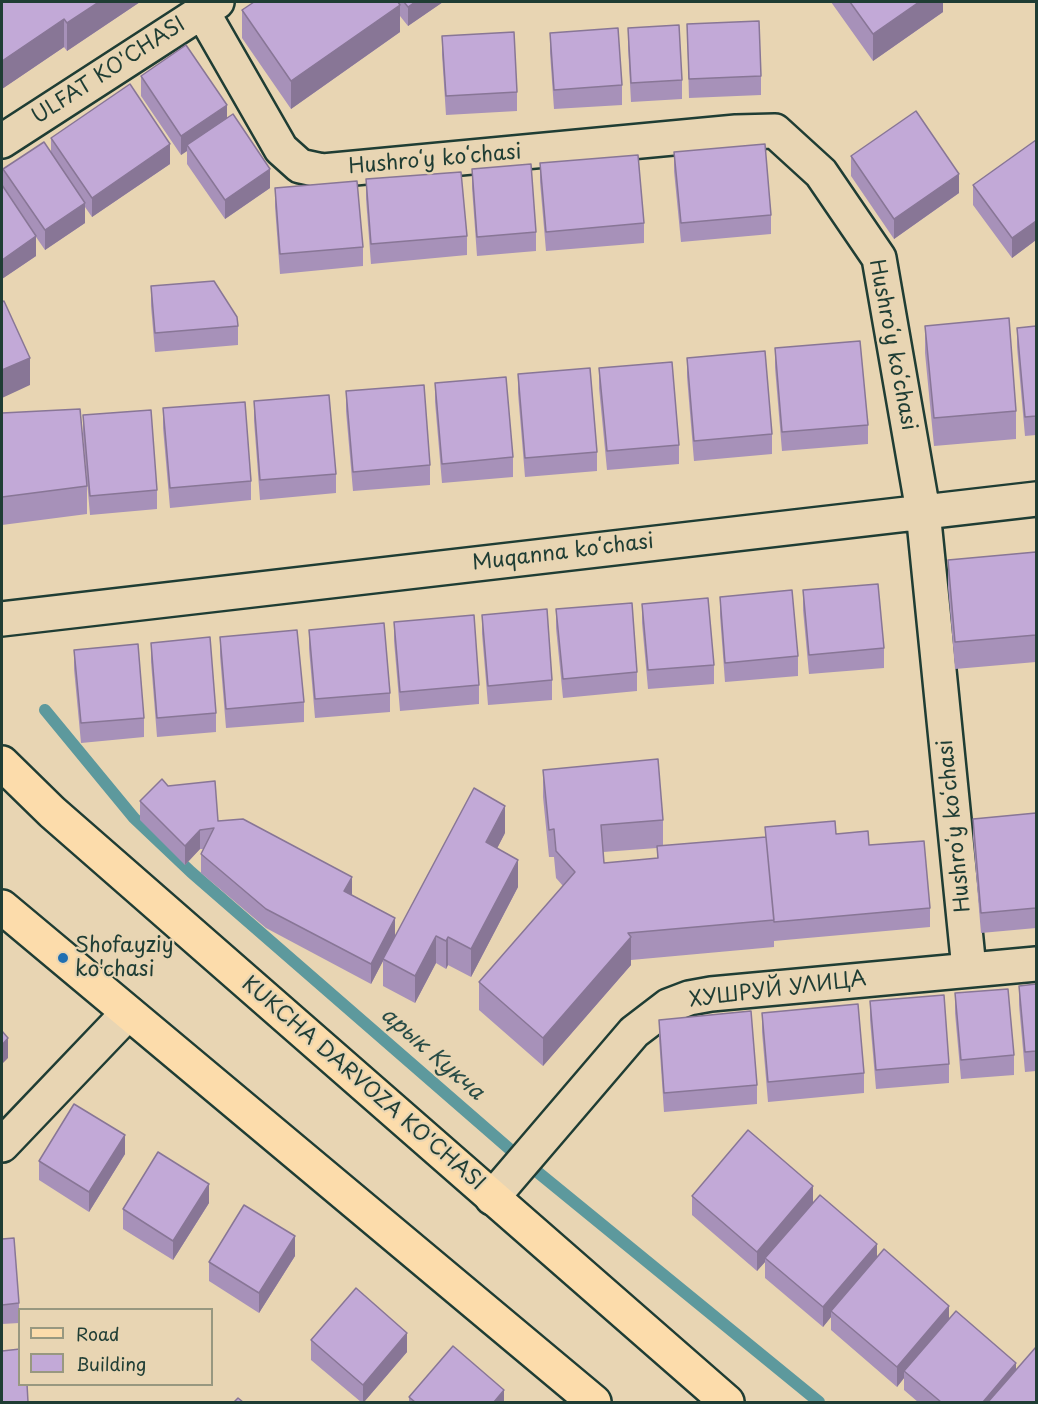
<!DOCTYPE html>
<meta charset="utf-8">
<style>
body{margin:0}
#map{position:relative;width:1038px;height:1404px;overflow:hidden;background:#e8d5b3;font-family:"Playpen Sans",sans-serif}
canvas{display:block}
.frame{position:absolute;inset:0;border:3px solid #1f3d34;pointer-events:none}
.legend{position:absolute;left:18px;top:1308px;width:195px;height:78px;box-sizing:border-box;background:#e8d5b3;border:2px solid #989880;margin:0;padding:8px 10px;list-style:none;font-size:18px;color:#1f3d34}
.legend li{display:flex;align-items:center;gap:12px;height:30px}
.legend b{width:30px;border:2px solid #989880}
</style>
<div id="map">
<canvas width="1038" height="1404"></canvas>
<div class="frame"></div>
<ul class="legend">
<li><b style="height:8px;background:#fcdcab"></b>Road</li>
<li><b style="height:16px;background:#c2a9d7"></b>Building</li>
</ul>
</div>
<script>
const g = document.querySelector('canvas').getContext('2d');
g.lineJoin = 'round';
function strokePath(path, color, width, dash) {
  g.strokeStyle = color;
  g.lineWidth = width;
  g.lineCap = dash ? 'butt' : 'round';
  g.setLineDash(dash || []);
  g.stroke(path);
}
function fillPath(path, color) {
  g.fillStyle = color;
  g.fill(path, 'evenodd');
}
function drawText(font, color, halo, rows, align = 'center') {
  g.font = font + ' "Playpen Sans",sans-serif';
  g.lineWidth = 4.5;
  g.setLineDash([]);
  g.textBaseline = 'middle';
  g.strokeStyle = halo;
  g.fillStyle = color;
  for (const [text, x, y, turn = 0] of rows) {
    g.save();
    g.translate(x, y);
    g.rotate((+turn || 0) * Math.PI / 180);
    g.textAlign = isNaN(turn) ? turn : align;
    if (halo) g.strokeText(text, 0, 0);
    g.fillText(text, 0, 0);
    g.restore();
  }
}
const stream = new Path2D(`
 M45,710L134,818L191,872L513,1152L819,1402`);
const minor = new Path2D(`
 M202,11L281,149L300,166L323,171L736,132L775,131L821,173L879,258L923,511L969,969
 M2,141L217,2
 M2,619L1036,499
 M2,1145L128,1013
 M492,1198L634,1032L668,1006L689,998L711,994L1036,964`);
const primary = new Path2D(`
 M2,763L52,812L727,1402
 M2,907L594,1402`);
const wall = new Path2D(`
 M2,2H140L67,51L64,47L2,89Z
 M254,2H443L408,26L400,16V32L291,109L242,38V10Z
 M831,2H943V12L873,61Z
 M687,24L761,76V95L689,98Z
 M628,28L682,80V99L631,102L628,47Z
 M550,33L622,85V105L554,109L550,53Z
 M442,36L517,92V111L446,115L442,55Z
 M141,76L227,118L270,188L225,219L187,164V151L181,155L141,96Z
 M51,138L170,164L92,217L85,207V223L45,250L36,237V256L2,279V185L3,188V169L51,154Z
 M1036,140V240L1012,258L973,205V185Z
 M674,152L771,215V234L681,242L674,171Z
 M851,156L959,193L894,239L851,176Z
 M540,163L644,223V243L546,251L540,182Z
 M472,169L536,232V251L477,256L472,188Z
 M366,179L467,236V255L371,264L366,199Z
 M275,188L363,247V266L280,274L275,207Z
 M151,286L238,326V345L155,352L151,306Z
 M925,326L1016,411V439L934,446L925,353Z
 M1036,326V435L1025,436L1017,347V328Z
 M775,348L868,425V444L782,451L775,368Z
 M687,358L772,434V454L694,461L687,377Z
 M599,368L679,445V464L607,470L599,388Z
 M518,374L597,452V471L525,477L518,393Z
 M435,383L513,457V477L442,483L435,402Z
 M346,391L430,465V485L353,491L346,411Z
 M254,401L336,474V493L260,500L254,421Z
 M163,408L251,481V500L170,508L163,428Z
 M2,413L87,486V514L2,525Z
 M83,415L157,490V509L90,515L83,435Z
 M1036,552V662L955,669L948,588V560Z
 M803,590L884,648V668L809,674L803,610Z
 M720,597L798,656V676L725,682L720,616Z
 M642,604L714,665V684L648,689L642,623Z
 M556,609L637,672V691L563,698L556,628Z
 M482,615L552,680V700L488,705L482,634Z
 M394,622L479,685V704L400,711L394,641Z
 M309,630L390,693V712L315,718L309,649Z
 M220,637L304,702V722L226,728L220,656Z
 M151,643L216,713V732L157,737L151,662Z
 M74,650L144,718V737L81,743L74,669Z
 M543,770L663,820V846L765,837V827L836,834L869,845L930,908V927L774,941V947L631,960V965L543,1066L479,1010V982L563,886L556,878L554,857H549L543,797ZM657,848V858L604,863L603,852Z
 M168,786L218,821L352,895L395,936L505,833L497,848L518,887L471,977L448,965L446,969L436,963L415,1003L383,986V961L371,984L266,928L201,873V854L203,849H200L185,865L140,820V801Z
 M1036,813V928L981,933L973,838V819Z
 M1036,984V1071L1025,1072L1019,1005V986Z
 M955,993L1014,1055V1075L961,1079L955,1013Z
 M870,1001L949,1064V1083L876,1089L870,1020Z
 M762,1013L864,1073V1093L768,1102L762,1032Z
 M659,1020L757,1085V1104L664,1112L659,1039Z
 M125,1154L89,1212L39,1180V1161Z
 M692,1196L813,1202L877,1258L949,1318L1016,1370L1036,1402H918L904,1390V1378L897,1387L831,1330V1317L823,1327L765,1278V1262L757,1271L692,1215Z
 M209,1203L173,1260L123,1229V1209Z
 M2,1239L19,1303V1323L2,1324Z
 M295,1256L259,1313L209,1281V1262Z
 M311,1340L407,1352L364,1402H361L311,1360Z
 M409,1397L504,1402H409Z`);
const shadedWall = new Path2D(`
 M99,2H140L67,51V23Z
 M415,2H443L408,26V7Z
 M919,2H943V12L873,61V34Z
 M400,5V32L291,109V81Z
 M64,19V47L2,89V61Z
 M227,105V124L187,145V151L181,155V136Z
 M170,144V164L92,217V198Z
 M270,169V188L225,219V200Z
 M959,174V193L894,239V219Z
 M85,203V223L45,250V230Z
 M1036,221V240L1012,258V238Z
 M36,236V256L2,279V260Z
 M30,358V385L2,398V370Z
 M505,806V833L486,870V842Z
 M200,830V849L185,865V846Z
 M518,860V887L471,977V949Z
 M352,877V897L344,891Z
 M395,918V937L383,959V961L371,984V964Z
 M436,936V963L415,1003V976Z
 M448,937V965L446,969V941Z
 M631,937V965L543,1066V1038Z
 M8,1038V1058L2,1064V1045Z
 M125,1135V1154L89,1212V1192Z
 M209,1184V1203L173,1260V1241Z
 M813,1186V1206L765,1258V1262L757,1271V1252Z
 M295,1236V1256L259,1313V1293Z
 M877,1244V1264L831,1311V1317L823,1327V1307Z
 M949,1306V1325L904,1371V1378L897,1387V1367Z
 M407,1333V1352L364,1402H363V1385Z
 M1016,1363V1382L999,1402H983Z
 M504,1390V1402H494Z`);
const building = new Path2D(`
 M2,2H99L67,23L64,19L2,61Z
 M254,2H398L400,5L291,81L242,10Z
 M404,2H415L408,7Z
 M850,2H919L873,34Z
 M759,21L761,76L689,79L687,24Z
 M679,25L682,80L631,83L628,28Z
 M618,28L622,85L554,90L550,33Z
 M514,32L517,92L446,96L442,36Z
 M186,45L227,105L181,136L141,76Z
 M130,84L170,144L92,198L51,138Z
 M916,111L959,174L894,219L851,156Z
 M233,114L270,169L225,200L187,145Z
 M1036,140V221L1012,238L973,185Z
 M44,142L85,203L45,230L3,169Z
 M765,144L771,215L681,223L674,152Z
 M638,155L644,223L546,232L540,163Z
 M531,164L536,232L477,237L472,169Z
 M461,172L467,236L371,244L366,179Z
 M357,181L363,247L280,254L275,188Z
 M2,185L36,236L2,260Z
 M214,281L237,317L238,326L155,333L151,286Z
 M4,301L30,358L2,370V302Z
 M1009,318L1016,411L934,418L925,326Z
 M1036,326V416L1025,417L1017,328Z
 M860,341L868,425L782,432L775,348Z
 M765,351L772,434L694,441L687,358Z
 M672,362L679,445L607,451L599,368Z
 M590,368L597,452L525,458L518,374Z
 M506,377L513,457L442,464L435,383Z
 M424,385L430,465L353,472L346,391Z
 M329,395L336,474L260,480L254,401Z
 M245,402L251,481L170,488L163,408Z
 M80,409L87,486L2,497V413Z
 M151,410L157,490L90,496L83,415Z
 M1036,552V635L955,642L948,560Z
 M878,584L884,648L809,655L803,590Z
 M792,590L798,656L725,663L720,597Z
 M708,598L714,665L648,670L642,604Z
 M632,603L637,672L563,679L556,609Z
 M547,609L552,680L488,686L482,615Z
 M474,615L479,685L400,692L394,622Z
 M384,623L390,693L315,699L309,630Z
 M297,630L304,702L226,709L220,637Z
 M210,637L216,713L157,718L151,643Z
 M138,644L144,718L81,723L74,650Z
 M658,759L663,820L601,825L604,863L658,858L657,846L766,837L774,920L628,933L631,937L543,1038L479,982L575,872L556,851L554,829L549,830L543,770Z
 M162,779L168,786L215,781L218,821L243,819L352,877L344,891L395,918L371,964L266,909L201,854L214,828L200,830L185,846L140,801Z
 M474,788L505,806L486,842L518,860L471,949L448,937L446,941L436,936L415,976L383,959Z
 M1036,813V908L981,913L973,819Z
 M835,821L836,834L868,831L869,845L924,841L930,908L774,922L765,827Z
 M1036,984V1051L1025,1052L1019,986Z
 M1008,989L1014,1055L961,1060L955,993Z
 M944,995L949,1064L876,1070L870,1001Z
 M858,1004L864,1073L768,1082L762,1013Z
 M751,1011L757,1085L664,1093L659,1020Z
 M2,1031L8,1038L2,1045Z
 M74,1104L125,1135L89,1192L39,1161Z
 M748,1130L813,1186L757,1252L692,1196Z
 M158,1152L209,1184L173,1241L123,1209Z
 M820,1195L877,1244L823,1307L765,1258Z
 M244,1205L295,1236L259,1293L209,1262Z
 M14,1238L19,1303L2,1305V1239Z
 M884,1249L949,1306L897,1367L831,1311Z
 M356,1288L407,1333L363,1385L311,1340Z
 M956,1311L1016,1363L983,1402H941L904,1371Z
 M453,1346L504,1390L494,1402H415L409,1397Z
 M1036,1347V1402H988Z
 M20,1349V1384H27L28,1402H2V1351Z
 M238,1398L243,1402H234Z`);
const markers = [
 [63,958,6,"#1f6fb2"]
];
const streetNames = [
 ["ULFAT KO'CHASI",109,71,-33],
 ["Hushroʻy koʻchasi",435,160,-5],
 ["Hushroʻy koʻchasi",892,345,79],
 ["Muqanna koʻchasi",563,553,-7],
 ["Hushroʻy koʻchasi",955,826,-96],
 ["ХУШРУЙ УЛИЦА",778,990,-7],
 ["KUKCHA DARVOZA KO'CHASI",363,1084,41]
];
const poiNames = [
 ["Shofayziy",75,946],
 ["ko'chasi",75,970]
];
const waterNames = [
 ["арык Кукча",432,1054,41]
];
strokePath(stream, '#5d999d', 12);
strokePath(minor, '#1f3d34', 38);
strokePath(primary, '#1f3d34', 38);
strokePath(minor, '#e8d5b3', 33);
strokePath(primary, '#fcdcab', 33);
fillPath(wall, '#a791b9');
fillPath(shadedWall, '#887696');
fillPath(building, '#c2a9d7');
strokePath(building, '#887696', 1.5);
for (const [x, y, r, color] of markers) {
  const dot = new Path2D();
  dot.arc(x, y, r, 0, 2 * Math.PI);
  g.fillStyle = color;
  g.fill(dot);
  strokePath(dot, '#e8d5b3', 2);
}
drawText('21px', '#1f3d34', '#e8d5b3', streetNames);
drawText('21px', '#1f3d34', '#e8d5b3', poiNames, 'left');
drawText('italic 22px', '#294c46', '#e8d5b3', waterNames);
</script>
